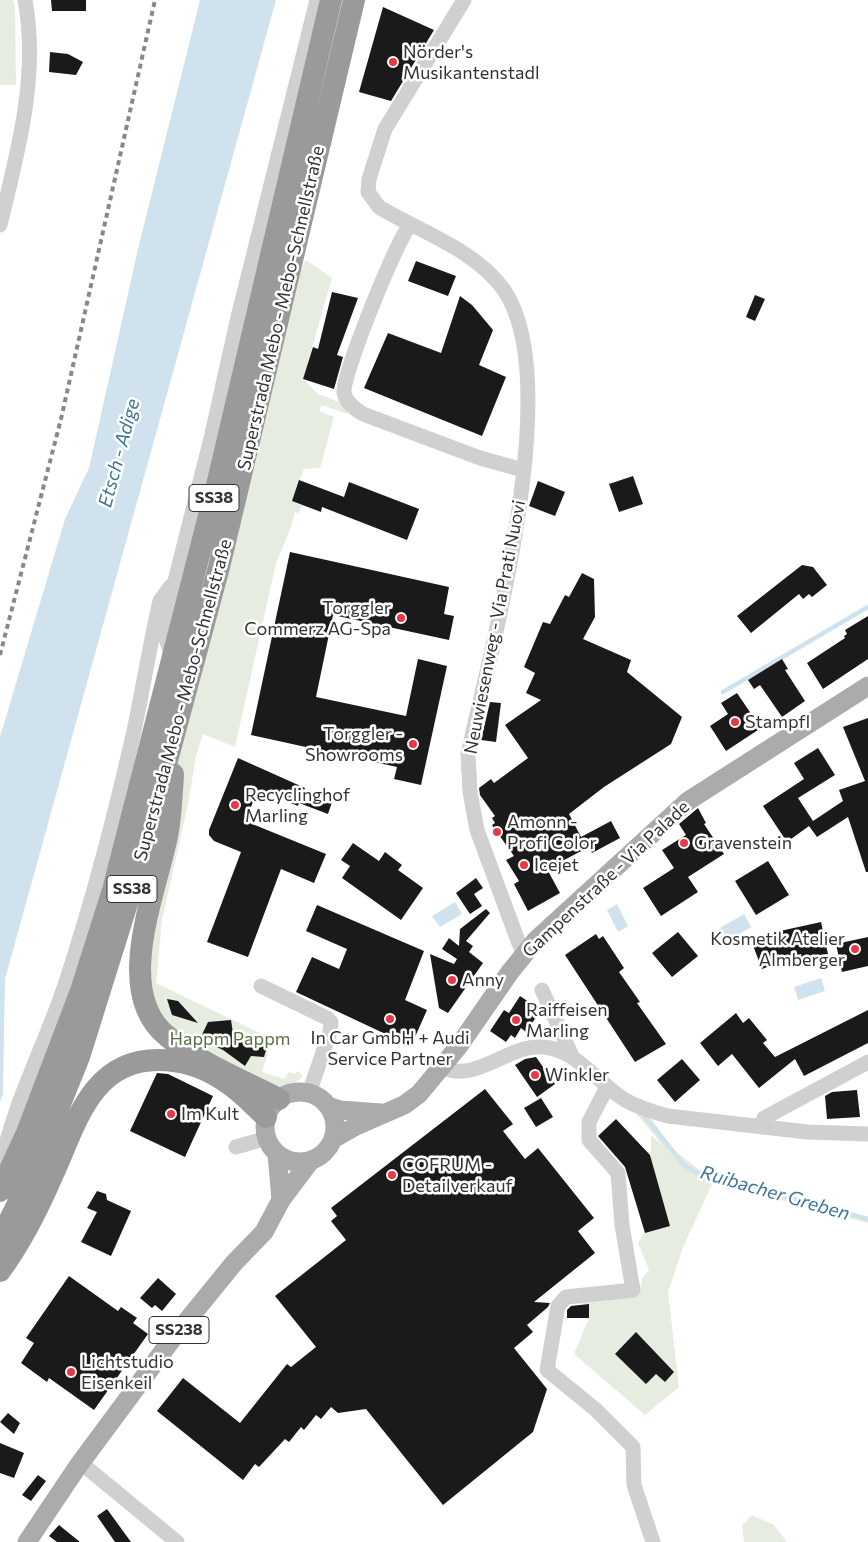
<!DOCTYPE html>
<meta charset="utf-8">
<style>
body{margin:0}
canvas{display:block;background:#fff}
</style>
<canvas width="868" height="1542"></canvas>
<script>
const g = document.querySelector('canvas').getContext('2d');
g.lineJoin = 'round';
function fillPath(path, color) {
  g.fillStyle = color;
  g.fill(path, 'evenodd');
}
function strokePath(path, color, width, dash) {
  g.strokeStyle = color;
  g.lineWidth = width;
  g.lineCap = dash ? 'butt' : 'round';
  g.setLineDash(dash || []);
  g.stroke(path);
}
function drawText(font, color, halo, rows, align = 'center') {
  g.font = font + ' Commissioner,sans-serif';
  g.lineWidth = 5;
  g.setLineDash([]);
  g.textBaseline = 'middle';
  g.strokeStyle = halo;
  g.fillStyle = color;
  for (const [text, x, y, turn = 0] of rows) {
    g.save();
    g.translate(x, y);
    g.rotate((+turn || 0) * Math.PI / 180);
    g.textAlign = isNaN(turn) ? turn : align;
    if (halo) g.strokeText(text, 0, 0);
    g.fillText(text, 0, 0);
    g.restore();
  }
}
const green = new Path2D(`
 M0,0H13L15,6L16,85H0Z
 M306,260L332,278L303,379L318,394L350,406L347,414L322,405L319,411L334,417L320,468L304,469L292,501L302,506L299,513L295,512C290,532 284,544 276,563L235,747L203,734L196,756L188,804L162,920L156,983L272,1039L262,1072L284,1079L289,1072L295,1074L297,1071L302,1074V1077L293,1085L282,1088L194,1055L143,998L177,719L297,275Z
 M625,1100L645,1110L674,1150L698,1169L868,1217V1223L713,1182L683,1247L668,1292L679,1387L645,1415L574,1354L589,1318V1304L567,1303L639,1295L642,1279L649,1270L638,1243L645,1233L670,1226L651,1162V1135L664,1147Z
 M752,1515L774,1525L787,1542H744L742,1526Z`);
const water = new Path2D(`
 M200,0H276L5,979L3,1094L0,1102V737L65,519L89,468L138,249Z
 M455,902L462,914L440,927L432,916Z
 M617,904L628,926L618,932L607,910Z
 M744,914L751,927L728,941L720,928Z
 M821,978L825,991L798,1000L794,987Z`);
const stream = new Path2D(`
 M723,692L868,607
 M645,1117L684,1165L695,1172L868,1219`);
const building = new Path2D(`
 M51,0H86V11H52Z
 M383,7L434,30L391,101L359,92Z
 M50,52L68,54L83,62L76,75L49,72Z
 M416,261L456,276L448,296L408,281Z
 M332,292L358,298L337,355L343,357L334,389L303,379L313,347L318,349Z
 M755,295L765,299L755,321L746,317Z
 M460,296L472,305L493,330L479,365L506,377L482,436L364,388L388,333L441,353Z
 M633,476L643,504L619,512L609,484Z
 M299,480L344,497L349,482L419,509L407,540L322,507L321,512L292,501Z
 M538,481L565,492L555,516L529,506Z
 M290,552L449,587L444,614L454,616L449,640L333,615L316,697L406,716L418,659L447,666L421,785L394,779L397,767L251,735Z
 M802,565L813,567L827,585L812,597L809,594L803,599L799,594L751,633L737,616Z
 M582,573L594,579L595,617L583,639L631,660L627,672L682,717L671,744L604,787L569,814L581,837L611,821L620,838L592,853L589,847L547,869L560,893L528,911L514,884L519,881L506,860L514,856L492,825L495,823L492,818L495,816L480,795L479,788L491,779L494,783L528,758L505,725L541,700L526,693L535,673L524,667L543,622L550,624L565,595L569,597Z
 M868,616V659L823,689L807,663L845,638L844,636L847,634L845,630Z
 M782,659L788,669L785,670L805,701L782,717L760,685L754,689L748,680Z
 M737,693L756,721L753,723L758,730L726,751L710,726L728,714L721,703Z
 M490,702L501,703L496,742L481,740Z
 M868,718V872H866L848,817L817,837L809,826L787,842L763,806L804,779L794,763L818,748L835,775L798,798L813,821L843,801L839,790L865,781L843,727Z
 M238,758L305,788L304,791L332,802L328,814L299,803L298,806L258,790L245,821L326,854L314,883L281,869L248,957L207,942L241,852L214,841L209,835V830Z
 M698,808L706,823L704,824L724,854L688,877L698,892L661,916L643,888L674,868L662,850L686,835L679,824Z
 M353,843L379,861L385,852L402,865L398,870L423,888L401,920L342,878L350,866L341,860Z
 M768,861L789,895L756,915L735,881Z
 M476,878L483,888L474,894L482,906L470,914L456,893Z
 M317,905L424,951L405,1000L427,1010L411,1046L296,992L312,957L339,969L347,949L306,931Z
 M486,909L490,913L466,941L473,946L469,952L483,963L448,1013L439,1008L430,954L454,964L457,959L442,949L449,938L459,946L460,929Z
 M821,922L828,954L802,960L801,954L762,969L752,943L780,931Z
 M678,932L698,956L672,977L652,953Z
 M596,934L599,939L603,936L624,968L619,972L640,1002L637,1003L666,1044L635,1062L565,955Z
 M868,937V966L842,972L836,944Z
 M520,996L541,1010L526,1032L521,1028L515,1038L511,1035L506,1042L490,1031L504,1010L509,1013Z
 M167,999L178,1001L198,1023L172,1015Z
 M868,1010V1043L804,1076L795,1059L759,1088L732,1054L718,1066L700,1043L736,1013L743,1023L749,1018L767,1040L763,1043L775,1057Z
 M231,1020L233,1033L252,1042L254,1036L269,1040L264,1057L251,1056L245,1066L223,1050L200,1039L208,1022Z
 M536,1057L555,1084L537,1097L515,1065L525,1059Z
 M682,1059L700,1080L675,1102L657,1080Z
 M157,1073L168,1074L213,1096L185,1157L130,1131Z
 M485,1089L513,1124L503,1131L525,1159L538,1148L594,1218L578,1231L595,1253L534,1302L550,1303L548,1307L527,1325L533,1332L514,1348L547,1389L533,1432L443,1505L366,1409L338,1413L331,1407L321,1419L316,1415L304,1430L301,1427L289,1442L285,1439L259,1467L255,1464L243,1480L157,1411L183,1378L240,1423L287,1364L291,1367L316,1347L275,1296L346,1240L331,1221L337,1216L331,1208Z
 M857,1090L860,1117L827,1119L825,1096L832,1092Z
 M541,1098L553,1117L536,1127L524,1108Z
 M616,1119L650,1155L670,1226L645,1233L625,1167L598,1136Z
 M97,1191L106,1194L107,1200L131,1211L111,1256L81,1242L97,1212L87,1208Z
 M69,1276L118,1311L121,1307L137,1318L133,1323L148,1334L94,1410L49,1378L47,1382L21,1363L34,1343L26,1338Z
 M158,1278L176,1294L162,1311L155,1305L152,1308L140,1298Z
 M589,1304V1318H567V1310L571,1306Z
 M636,1332L674,1372L665,1382L656,1374L646,1384L615,1354Z
 M8,1413L20,1423L14,1434L0,1422Z
 M0,1443L24,1453L14,1478L0,1473Z
 M38,1475L46,1481L31,1501L22,1495Z
 M107,1509L131,1542H115L97,1516Z
 M59,1525L80,1542H57L49,1536Z`);
const minor = new Path2D(`
 M464,0L385,129L369,179L368,192L379,207C420,232 475,249 504,290C566,381 491,648 468,754L470,792L477,830L518,941L524,954
 M0,225C18,151 39,76 25,0
 M410,225C396,242 343,373 344,392C345,402 355,409 363,414L480,458L523,470
 M172,657L165,636L175,581L212,434L238,317L317,0
 M261,986L327,1018L331,1022L330,1032L309,1093
 M542,990L573,1058
 M442,1067C476,1084 508,1044 543,1047C576,1049 598,1083 625,1100C639,1108 653,1112 668,1116L807,1132L868,1134
 M607,1087L589,1122V1140L618,1173L622,1225L633,1290L566,1297L558,1306L547,1370L595,1409L633,1447L634,1485L653,1542
 M763,1127L764,1118L868,1062
 M236,1147L267,1138
 M0,1171C12,1105 45,1046 66,982C93,900 115,815 134,731C143,688 150,644 160,601L171,586
 M81,1463L177,1542`);
const major = new Path2D(`
 M265 1127a35 35 0 1 1 70 0a35 35 0 1 1-70 0Z
 M328,1106L340,1110L381,1113
 M333,1139L356,1126L404,1105L419,1094L458,1047L510,972L536,940L688,801L868,686
 M277,1153L281,1200
 M27,1542L78,1466L173,1338L234,1263L264,1232L281,1200L311,1160`);
const highway = new Path2D(`
 M173,774C172,793 171,812 168,831C158,888 111,991 167,1036C199,1063 242,1080 279,1099
 M0,1191L27,1133L81,991L113,890L219,477L331,0
 M0,1240L29,1181L79,1057L139,865L219,567L354,0
 M0,1271C22,1241 38,1209 53,1174C76,1124 91,1060 158,1060C182,1060 204,1067 223,1080C240,1090 252,1104 266,1117`);
const rail = new Path2D(`
 M0,655L61,419L155,0`);
const markers = [
 [393,62,5,"#e63946"],
 [401,618,5,"#e63946"],
 [735,722,5,"#e63946"],
 [413,744,5,"#e63946"],
 [235,805,5,"#e63946"],
 [497,832,5,"#e63946"],
 [684,843,5,"#e63946"],
 [524,865,5,"#e63946"],
 [855,949,5,"#e63946"],
 [452,980,5,"#e63946"],
 [390,1019,5,"#e63946"],
 [516,1020,5,"#e63946"],
 [535,1075,5,"#e63946"],
 [171,1114,5,"#e63946"],
 [392,1175,5,"#e63946"],
 [71,1372,5,"#e63946"]
];
const shields = [
 [214,498,50],
 [132,889,50],
 [179,1330,60]
];
const shieldNames = [
 ["SS38",214,498],
 ["SS38",132,889],
 ["SS238",179,1330]
];
const poiNames = [
 ["Nörder's",403,52],
 ["Musikantenstadl",403,73],
 ["Torggler",391,608,"right"],
 ["Commerz AG-Spa",391,629,"right"],
 ["Stampfl",745,722],
 ["Torggler -",403,734,"right"],
 ["Showrooms",403,755,"right"],
 ["Recyclinghof",245,795],
 ["Marling",245,816],
 ["Amonn -",507,822],
 ["Profi Color",507,843],
 ["Gravenstein",694,843],
 ["Icejet",534,865],
 ["Kosmetik Atelier",845,939,"right"],
 ["Almberger",845,960,"right"],
 ["Anny",462,980],
 ["Raiffeisen",526,1010],
 ["Marling",526,1031],
 ["In Car GmbH + Audi",390,1038,"center"],
 ["Service Partner",390,1059,"center"],
 ["Winkler",545,1075],
 ["Im Kult",181,1114],
 ["COFRUM -",402,1165],
 ["Detailverkauf",402,1186],
 ["Lichtstudio",81,1362],
 ["Eisenkeil",81,1383]
];
const streetNames = [
 ["Superstrada Mebo - Mebo-Schnellstraße",281,308,-77],
 ["Neuwiesenweg - Via Prati Nuovi",495,627,-79],
 ["Superstrada Mebo - Mebo-Schnellstraße",183,700,-75],
 ["Gampenstraße - Via Palade",606,879,-43]
];
const parkNames = [
 ["Happm Pappm",230,1039]
];
const waterNames = [
 ["Etsch - Adige",119,453,-75],
 ["Ruibacher Greben",775,1193,16]
];
fillPath(green, '#e6ecdf');
fillPath(water, '#cfe2ee');
strokePath(stream, '#cfe2ee', 4.5);
fillPath(building, '#1a1a1a');
strokePath(minor, '#d0d0d0', 15);
strokePath(major, '#ababab', 19);
strokePath(highway, '#9a9a9a', 22);
strokePath(rail, '#888', 4, [5, 4]);
for (const [x, y, r, color] of markers) {
  const dot = new Path2D();
  dot.arc(x, y, r, 0, 2 * Math.PI);
  g.fillStyle = color;
  g.fill(dot);
  strokePath(dot, '#fff', 2);
}
for (const [x, y, w] of shields) {
  const box = new Path2D();
  box.roundRect(x - w / 2, y - 13.5, w, 27, 4);
  g.fillStyle = '#fff';
  g.fill(box);
  strokePath(box, '#333', 1);
}
drawText('bold 16px', '#333', null, shieldNames);
drawText('18px', '#333', '#fff', poiNames, 'left');
drawText('18px', '#333', '#fff', streetNames);
drawText('18px', '#56703f', '#fff', parkNames);
drawText('italic 19px', '#3f7597', '#fff', waterNames);
</script>
